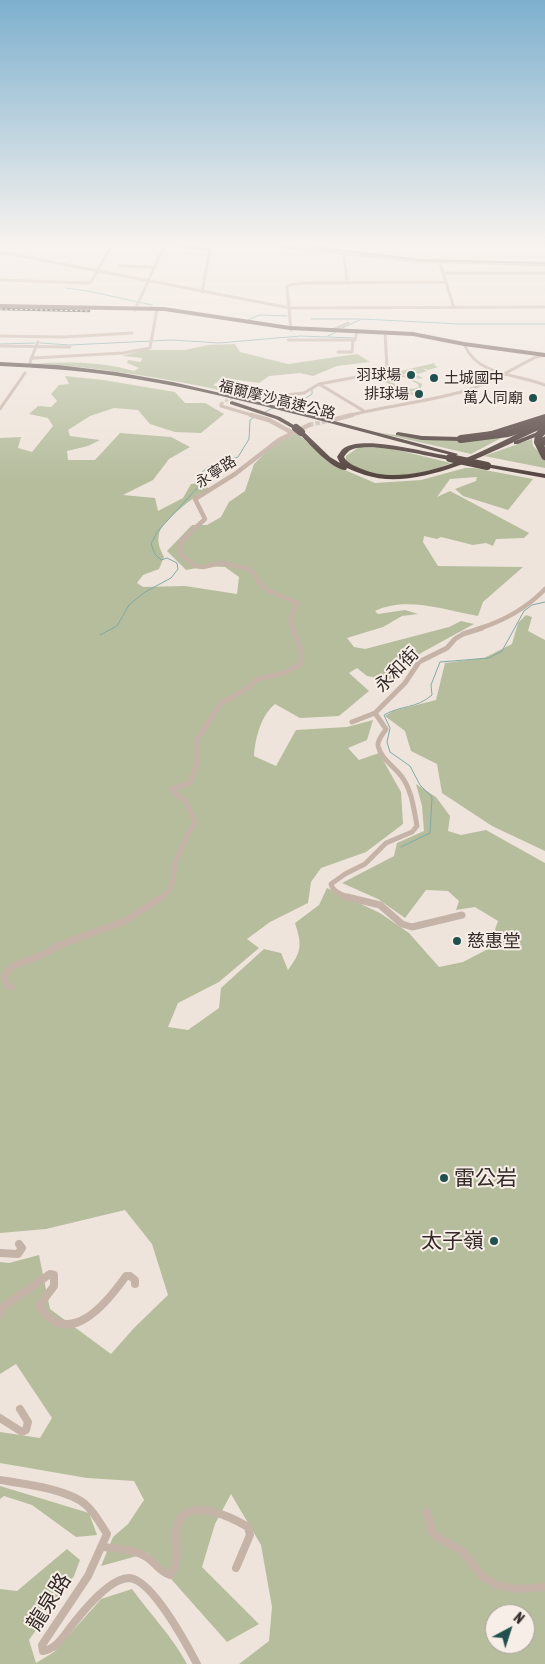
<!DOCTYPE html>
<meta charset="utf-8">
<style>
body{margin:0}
#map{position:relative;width:545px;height:1664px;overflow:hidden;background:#efe4db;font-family:"Asap Condensed",sans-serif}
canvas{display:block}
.north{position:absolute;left:485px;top:1604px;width:50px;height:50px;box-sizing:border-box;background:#f7eee7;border:1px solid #a9a09b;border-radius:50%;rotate:40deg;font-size:14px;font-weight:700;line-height:20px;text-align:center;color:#342a28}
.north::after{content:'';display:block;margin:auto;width:18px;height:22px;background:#21514f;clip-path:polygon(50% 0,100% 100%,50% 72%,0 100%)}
</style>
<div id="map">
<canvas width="545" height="1664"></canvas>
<div class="north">N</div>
</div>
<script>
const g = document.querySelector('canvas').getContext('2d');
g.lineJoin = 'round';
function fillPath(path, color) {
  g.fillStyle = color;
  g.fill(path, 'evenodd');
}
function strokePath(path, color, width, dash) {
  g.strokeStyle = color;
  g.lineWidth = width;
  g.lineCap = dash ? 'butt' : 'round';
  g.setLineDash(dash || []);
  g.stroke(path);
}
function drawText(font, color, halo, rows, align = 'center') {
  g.font = font + ' "Asap Condensed","Noto Sans TC",sans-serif';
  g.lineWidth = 4;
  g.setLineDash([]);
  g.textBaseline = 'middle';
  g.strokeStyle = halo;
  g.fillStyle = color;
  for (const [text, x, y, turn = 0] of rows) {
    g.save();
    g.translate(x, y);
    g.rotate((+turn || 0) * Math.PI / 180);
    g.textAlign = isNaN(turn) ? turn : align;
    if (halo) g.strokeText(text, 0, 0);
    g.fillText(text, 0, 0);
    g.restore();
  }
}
const green = new Path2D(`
 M235,344L240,352L288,364L357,354L370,362L337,366L313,376L300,373L269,376L259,383L224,378L213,385L231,391H224C161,377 99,368 34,363C68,362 101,361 134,371L139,368L127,363L128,360L141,362L142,358L122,356L144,350H185L208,345Z
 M435,363L434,365L438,367L429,370L422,368L427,371L418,374L413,372L421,369L411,372L423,378L419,379L405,374L403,375L422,384L421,388L410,392L424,395L421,396L416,394L386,400L381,396L395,387L375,377ZM395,376L404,377L418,384L419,387C408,392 398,386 389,380Z
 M65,376L103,380L175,392L185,403H205L224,414L201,433L175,432L150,424L138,410L114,408L90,416L68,430L70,436L100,440L88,446L67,451L68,460H95L120,433L171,437L190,447L169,459L153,480L123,495L155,498L158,511L183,498L191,484L206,482L208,489C195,496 162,520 159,534C157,543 160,549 164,557L159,569L143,575L137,583L143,587L185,586L237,594L239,577L225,567L207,566L186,570L167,551L192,525H207L221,517L229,502L245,491L254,464L270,448L283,439L297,433L331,464L375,483L421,480L465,468H474L533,479L508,510L463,496L455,489L476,481L477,477L450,479L437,497L450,491L529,533L524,538L496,539L493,546L486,543L473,545L441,537L437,539L424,536L423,542L438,566L523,567L483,602L478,616C444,610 407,596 375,611L378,614L405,610L418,614L402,616L383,627L347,638L354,647L365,649L449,627L461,621L474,624L421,653L391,681L367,676L357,668L349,673L369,691L339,716L300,718L275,704C261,715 255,739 254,756L276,766L296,730L347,727L373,720L367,740L348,748L359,760L379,753L401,792L403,824L366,852L321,868L311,882L308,903L270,922L247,939L259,948L219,982L178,1003L168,1027L188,1030L219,1008L221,988L264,949L281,953L288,970C302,951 302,945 295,923L319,905L327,888L380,913L409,933L439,967L463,962L488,949L498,921L475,907L456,910L459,901L448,891L426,890L405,918L378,899L342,883L394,856L397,843L424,831L422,806L416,784L436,797L450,816L448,831L461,835L486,830L545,863V1664H239L269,1641L272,1607L261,1545L231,1494L215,1524L202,1567L259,1624L227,1642L148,1553L101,1566L113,1537L128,1524L144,1500L134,1481L87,1478L0,1463V1432L40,1438L52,1418L16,1364L0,1374V1262L9,1263L39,1255L50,1309L111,1354L134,1328L168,1295L152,1244L125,1210L46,1229L0,1233V438L21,437L18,448L32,452L53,426L48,418L29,414L38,406L51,407L57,401L51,394L59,385L69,384ZM495,1614H525V1644H495Z
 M375,432L423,439L505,436L471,454Z
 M532,439L533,446L545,458V468L484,456Z
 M359,447L389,448L451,463C421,476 374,484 346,462V456Z
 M526,615L532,617L528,631L545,640V851L492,826L442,793L437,764L411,751L405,731L385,716L393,711L436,700L445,663L484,658L512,644L518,623Z
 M0,1486L89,1513L97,1535L76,1537L32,1505L4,1496L0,1499Z
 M67,1549L80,1560L74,1576L29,1640L36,1663L54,1652L101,1599L132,1589C150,1614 172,1636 187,1664H0V1589L17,1591Z`);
const stream = new Path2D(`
 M66,288L88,291L152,305
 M311,319H360
 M248,320L259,315L287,316
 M342,328L362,319L459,324H545
 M328,337L354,338
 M40,343L70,345L172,340L219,343L300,336L326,337L336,332
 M0,344L35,343
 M357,379L380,374
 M277,407L298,403L312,394V389
 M265,412L273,408
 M100,635L117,626L129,605L145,592L171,578L178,569L177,563L167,558L161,560L155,554L151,544L157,532L200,485V474L208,467L238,457L249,439L250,420L253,418
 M401,847L430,833L432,797L420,785L410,766L390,752L387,742L390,728L384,715C401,705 416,709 432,695L431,685L440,662L489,658L502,651L524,611L532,605L545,602`);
const streetTunnelFar1 = new Path2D(`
 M221,404L239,393`);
const streetTunnel = new Path2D(`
 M309,425L336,419`);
const streetFar4 = new Path2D(`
 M178,246L210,250L202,292
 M277,246L413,261L545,265
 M0,252L290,308L545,307
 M344,254L347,282
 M440,263L454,308
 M119,266L155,267
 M443,273H545
 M0,280L88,283L91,282L111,246
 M135,310L164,246
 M291,330L287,287L289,285L305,283L446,282
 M332,330L348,323
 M0,336L63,337L132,333
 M288,340H355L357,331
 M0,346L70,347
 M465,346C478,376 518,374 545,385
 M338,352H352L353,340
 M31,359L38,342
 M30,363L31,359L34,358L123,353L150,348L157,309
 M319,384L364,411
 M239,393L261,398L304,393L319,384L384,372L387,368L385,332
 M221,404V406L255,416
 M0,409L25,373
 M347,416C388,405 430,402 471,389C493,382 515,367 536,357L545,355`);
const streetFar3 = new Path2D(`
 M251,415L269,420L291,432
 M336,419L352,415
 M293,629L290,620L297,603L269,591L259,583L253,572L246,568L221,563L203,567L195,566L180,554L181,541L205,519L195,499L235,474L279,440L309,425
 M478,629C503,621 527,608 545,589`);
const streetFar2 = new Path2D(`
 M352,722L375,713
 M160,898C179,886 170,876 177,859C181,846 189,834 195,822L186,802L171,789L190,783L197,763V739L220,704L249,687L257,679L284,673L301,664L302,654L293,628
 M353,898C344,896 333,893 331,884L345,874L365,864L386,843L412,832L417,826C414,810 412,791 402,777C395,767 381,759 378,746C377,740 383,734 386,729L375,713L405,683L419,662L447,648L455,639L463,634L482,628`);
const streetFar1 = new Path2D(`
 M347,897L380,905L402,924L412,927L462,915
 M11,987L7,985L4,977L11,967L46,953L57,946L125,921L162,897`);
const street = new Path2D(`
 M0,1253L18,1254L22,1248L19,1244
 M0,1315L3,1307L50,1274L54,1275V1286L39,1306C69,1350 106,1304 126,1276H130L135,1280V1284
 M0,1418L22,1432L26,1430L28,1422L20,1409
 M0,1480C24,1484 68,1489 86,1505C95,1513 101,1525 107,1534L88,1576L42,1645L43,1651C58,1648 64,1635 73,1624C84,1610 110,1578 129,1578C152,1579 187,1645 197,1664
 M427,1512L433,1534L462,1551L482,1576L496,1585L520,1589L545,1587
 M104,1547C119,1549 135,1549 148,1558C156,1564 160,1572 170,1575C183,1559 172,1540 178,1523C189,1496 233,1518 248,1527L250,1535L236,1568`);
const secondary = new Path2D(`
 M299,246H315L420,259L545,262V264L420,261Z`);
const primary = new Path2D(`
 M0,304L164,307L290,326L413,332L464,342L545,353V357L464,346L413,336L290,330L164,311L0,308Z`);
const highway = new Path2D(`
 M0,362L58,365L116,372L173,382L289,409L458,454L455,456C343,428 231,393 117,376C78,370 39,368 0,366Z
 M232,401L280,417L299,428L294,429L276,419L230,404V402Z
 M545,414V418L488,435L485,433Z
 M545,422V427L515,441L545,429V433L518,444H514V442C473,461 411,490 365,475C358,473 352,470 347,468L346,470C333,471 307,442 298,432L303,431L330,457L340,463L337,457C339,454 341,450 344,448C366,435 425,453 450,456L453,458L450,460C429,457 366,440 349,451C347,453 345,455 344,457C348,464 355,466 362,469C403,487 463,461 499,443C514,436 529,427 545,422Z
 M398,432L422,436L461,437L464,439L461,441L422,440L396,435V433Z
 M545,436V446L542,444V438Z
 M487,464L545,474V478L485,467V465Z`);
const rail = new Path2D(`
 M0,309L89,311`);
const highwayBridge = new Path2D(`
 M296,428L301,432
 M545,428L539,435L538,442L545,456
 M461,439L508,433L545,421
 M450,458L487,466`);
const markers = [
 [411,375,5,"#21514f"],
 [434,378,5,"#21514f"],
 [419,394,5,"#21514f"],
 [533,398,5,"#21514f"],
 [457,941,5,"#21514f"],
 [444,1178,5,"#21514f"],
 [494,1241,5,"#21514f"]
];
const farPoinames = [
 ["羽球場",401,375],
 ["土城國中",444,378,"left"],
 ["排球場",409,394],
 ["萬人同廟",523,398]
];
const farStreetnames = [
 ["福爾摩沙高速公路",277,400,14],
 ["永寧路",216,472,-33]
];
const streetNames = [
 ["永和街",397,670,-46]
];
const poiNames = [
 ["慈惠堂",467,941]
];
const nearPoinames = [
 ["雷公岩",454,1178],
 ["太子嶺",484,1241,"right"]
];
const nearStreetnames = [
 ["龍泉路",49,1602,-58]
];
fillPath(green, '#b5bd9d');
strokePath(stream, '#7daaa7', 1);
strokePath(streetTunnelFar1, '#cabfb7', 3, [3, 2]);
strokePath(streetTunnel, '#cabfb7', 4.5, [4.5, 2]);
strokePath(streetFar4, '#c6b3a8', 3);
strokePath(streetFar3, '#c6b3a8', 4.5);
strokePath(streetFar2, '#c6b3a8', 5);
strokePath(streetFar1, '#c6b3a8', 7);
strokePath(street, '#c6b3a8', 8);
fillPath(secondary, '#99827a');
fillPath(primary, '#74605a');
fillPath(highway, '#544440');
strokePath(rail, '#342a28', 2.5);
strokePath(rail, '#f7eee7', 1, [2.5]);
strokePath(highwayBridge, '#544440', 8);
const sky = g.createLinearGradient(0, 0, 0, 479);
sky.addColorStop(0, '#7db0ce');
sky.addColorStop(0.51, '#f8f3ef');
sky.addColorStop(1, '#f8f3ef00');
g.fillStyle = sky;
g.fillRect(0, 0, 545, 479);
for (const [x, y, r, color] of markers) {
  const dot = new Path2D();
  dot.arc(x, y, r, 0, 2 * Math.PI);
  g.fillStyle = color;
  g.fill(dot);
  strokePath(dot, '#f7eee7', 2);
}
drawText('15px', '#342a28', '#f7eee7', farPoinames, 'right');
drawText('15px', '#342a28', '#f7eee7', farStreetnames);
drawText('18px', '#342a28', '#f7eee7', streetNames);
drawText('18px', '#342a28', '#f7eee7', poiNames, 'left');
drawText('21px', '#342a28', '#f7eee7', nearPoinames, 'left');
drawText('21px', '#342a28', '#f7eee7', nearStreetnames);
</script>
